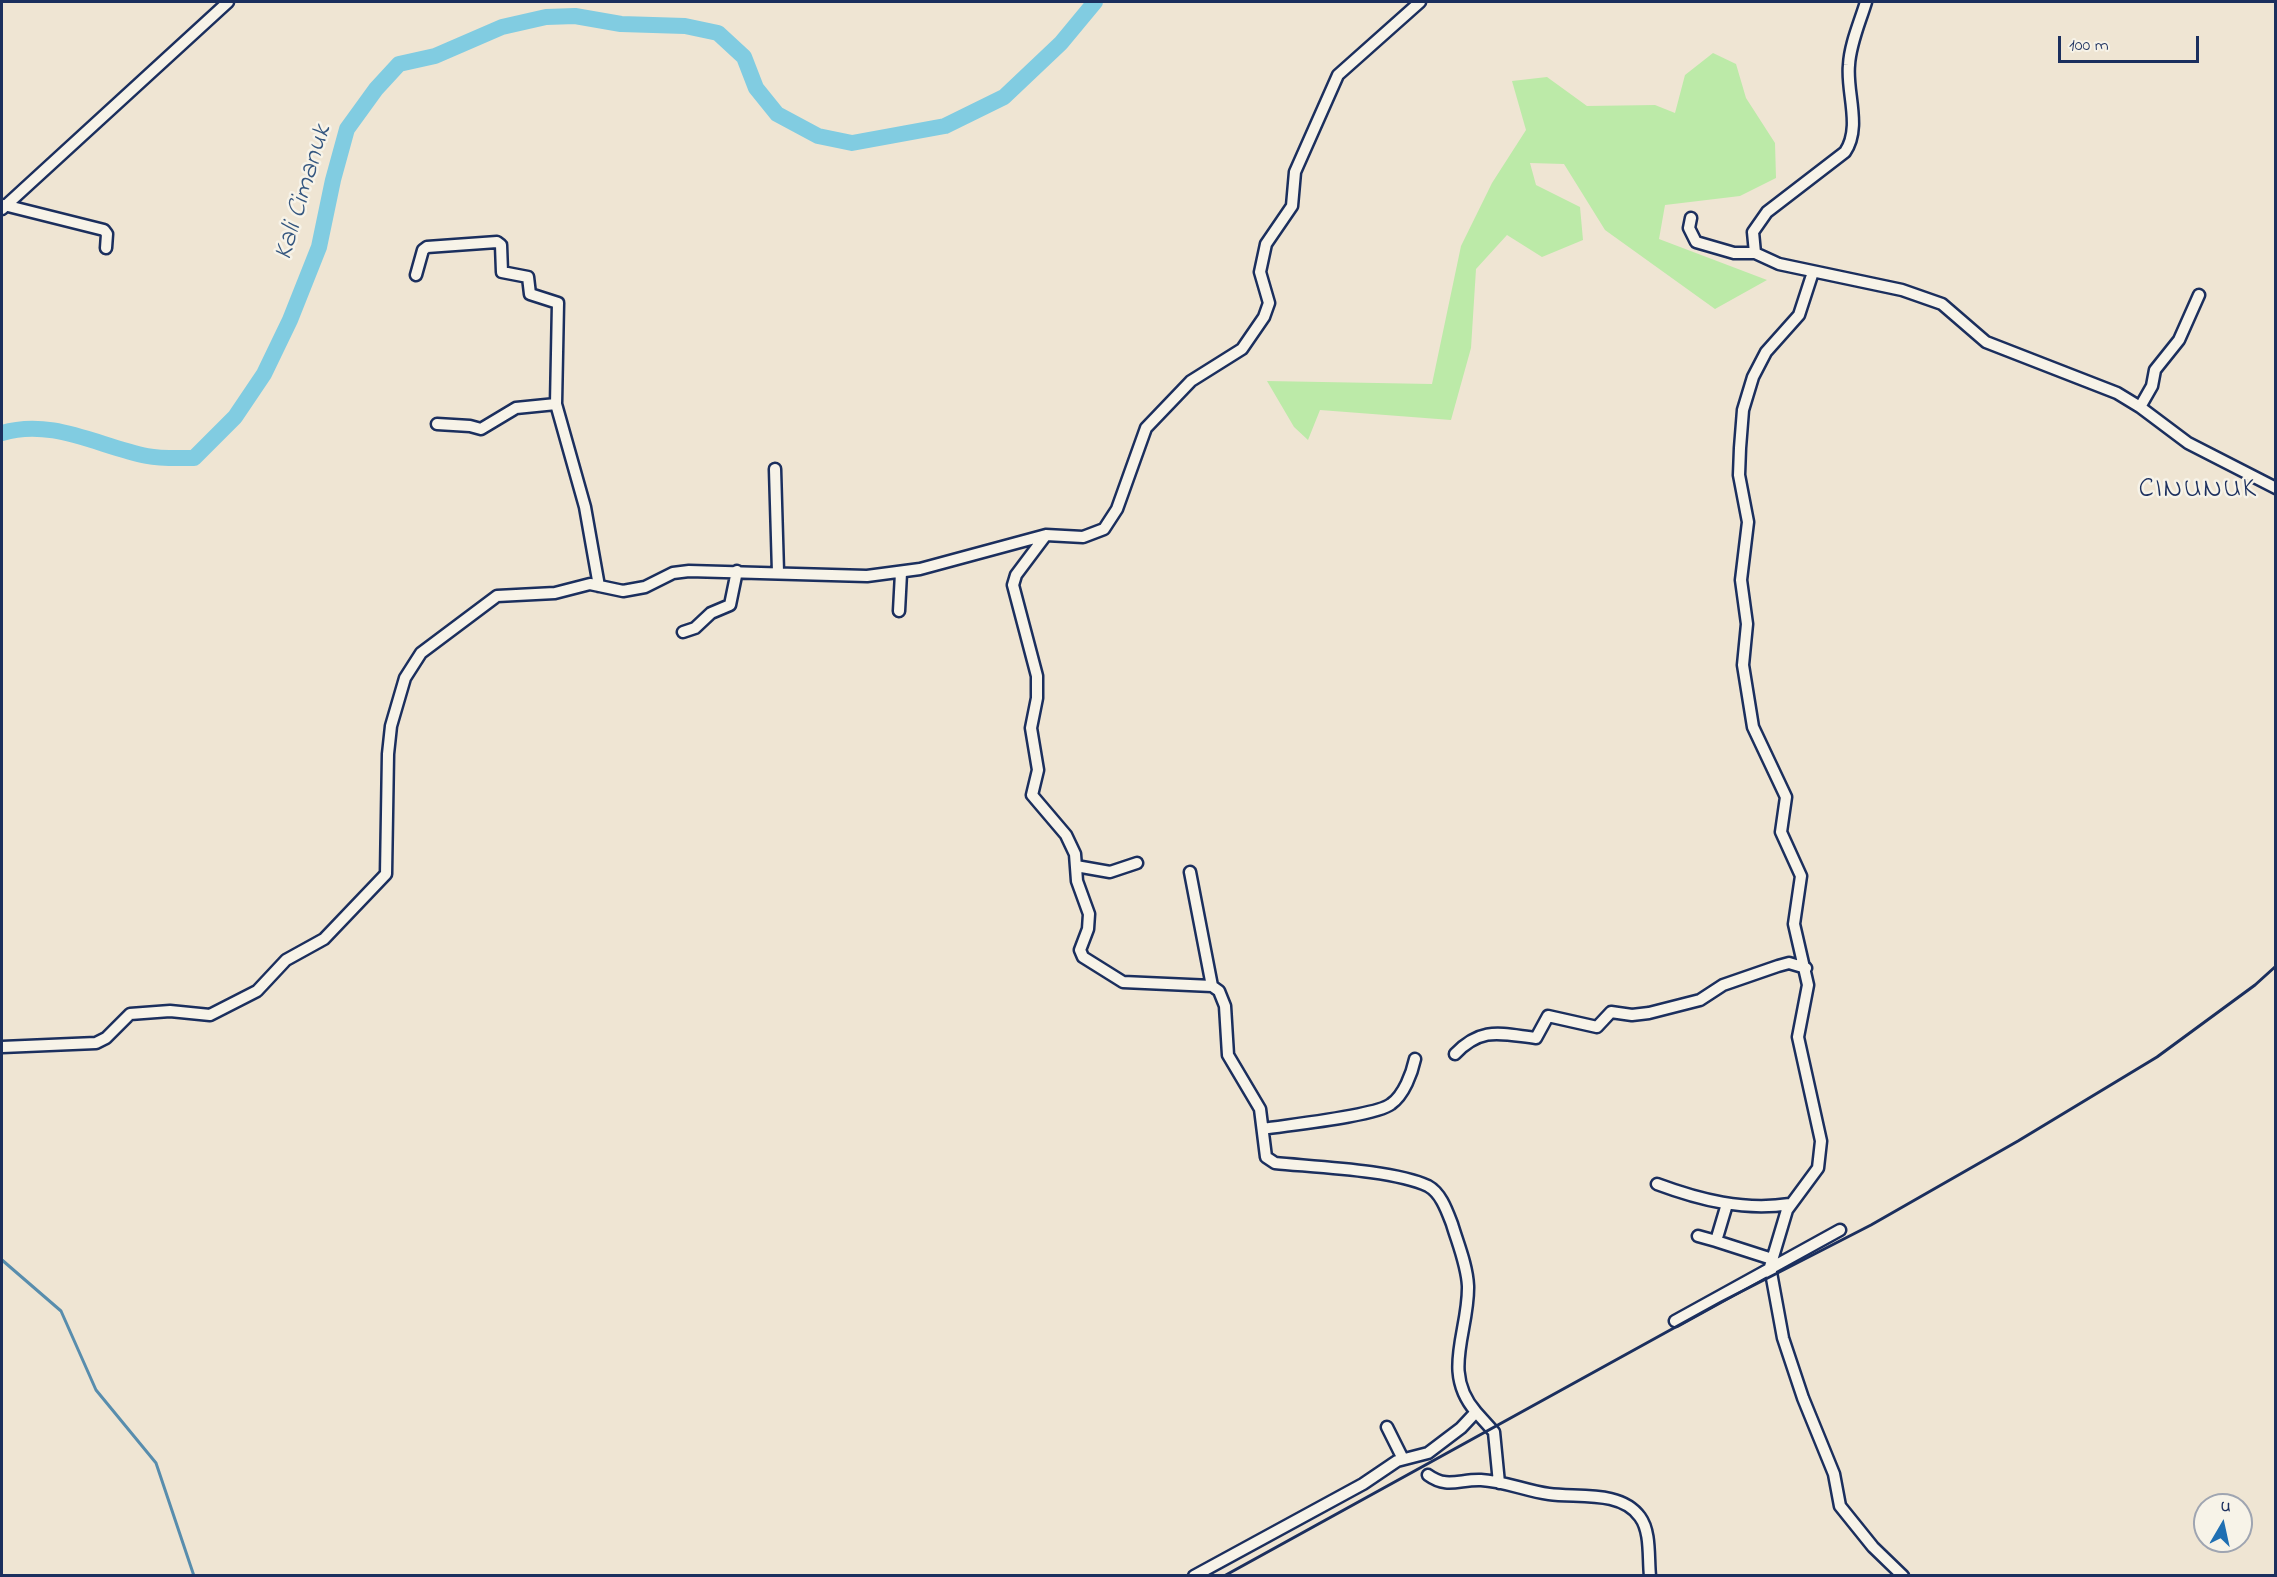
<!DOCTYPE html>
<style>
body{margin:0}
#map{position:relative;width:2277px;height:1577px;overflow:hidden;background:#efe5d3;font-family:"Indie Flower",sans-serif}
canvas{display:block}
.frame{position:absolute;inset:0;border:3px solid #1b2f5e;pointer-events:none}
.north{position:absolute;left:2193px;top:1493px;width:60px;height:60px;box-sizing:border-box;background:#f7f3e8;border:2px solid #9fa5b1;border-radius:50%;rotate:9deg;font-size:16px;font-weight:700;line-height:24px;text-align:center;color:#1b2f5e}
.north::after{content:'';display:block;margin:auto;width:21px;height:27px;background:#1f6fb2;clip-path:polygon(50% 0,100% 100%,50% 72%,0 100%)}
.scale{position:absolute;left:2058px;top:36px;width:141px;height:27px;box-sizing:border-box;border:3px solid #1b2f5e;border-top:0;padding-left:8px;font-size:18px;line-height:21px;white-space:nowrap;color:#1b2f5e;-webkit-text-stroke:4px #f7f3e8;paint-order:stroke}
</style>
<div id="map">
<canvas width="2277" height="1577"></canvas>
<div class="frame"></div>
<div class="north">U</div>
<div class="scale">100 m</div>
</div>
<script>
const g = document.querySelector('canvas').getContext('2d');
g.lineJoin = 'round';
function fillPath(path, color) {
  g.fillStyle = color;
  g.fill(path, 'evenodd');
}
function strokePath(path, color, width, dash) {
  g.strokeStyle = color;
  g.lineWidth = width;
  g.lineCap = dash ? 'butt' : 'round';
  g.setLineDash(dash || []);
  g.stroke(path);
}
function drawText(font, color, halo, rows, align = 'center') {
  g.font = font + ' "Indie Flower",sans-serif';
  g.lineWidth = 5;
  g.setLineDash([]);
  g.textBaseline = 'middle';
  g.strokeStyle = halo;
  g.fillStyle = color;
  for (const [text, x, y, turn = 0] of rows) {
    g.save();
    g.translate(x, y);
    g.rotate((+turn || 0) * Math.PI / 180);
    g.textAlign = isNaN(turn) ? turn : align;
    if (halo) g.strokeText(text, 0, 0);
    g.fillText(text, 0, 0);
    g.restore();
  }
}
const green = new Path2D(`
 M1713,53L1736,64L1746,98L1775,143L1776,178L1740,196L1665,205L1659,239L1767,280L1715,309L1605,230L1564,164L1530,163L1536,185L1580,207L1583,240L1542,257L1507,235L1476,269L1471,348L1451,420L1320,410L1308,440L1294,427L1267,381L1432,384L1461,246L1492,183L1526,130L1512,81L1547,77L1587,106L1655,105L1675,113L1685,75Z`);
const stream = new Path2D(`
 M2,1260L61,1311L96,1390L156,1463L194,1576`);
const river = new Path2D(`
 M2,433C52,418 98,446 147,456C162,459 179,458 194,458L235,417L264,374L290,320L319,247L333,180L347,129L376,89L399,64L435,56L502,27L546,17L575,16L621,24L685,26L718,33L744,57L756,88L777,114L818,136L852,143L945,126L1004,97L1061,43L1095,2`);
const minor = new Path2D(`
 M1866,2C1860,22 1850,44 1849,65C1846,92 1862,127 1845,152L1767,212L1753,232L1755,253L1779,264L1902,290L1942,304L1986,342L2117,393L2140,407L2188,443L2276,488
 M4,205L104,230L107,234L106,248
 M2,209L228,2
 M1691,218L1689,228L1696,242L1734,253H1755
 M1813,272L1799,315L1766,352L1753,377L1743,410L1740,448L1739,475L1748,522L1741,580L1747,624L1743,665L1753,727L1786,797L1781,832L1801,876L1794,924L1808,985L1798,1037L1821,1141L1818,1168L1787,1210L1770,1267L1783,1338L1803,1398L1834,1474L1840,1506L1873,1547L1903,1576
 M416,275L423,250L427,247L497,242L501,245L502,272L528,277L530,294L558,303L556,404L585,507L599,586
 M2140,407L2152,386L2155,370L2179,340L2199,295
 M437,424L470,426L481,429L516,408L556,404
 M775,469L778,572
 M1046,535L1016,575L1013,585L1037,676V698L1031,728L1038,770L1032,795L1066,835L1075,854L1077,881L1089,914L1088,929L1080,950L1083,957L1123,982L1212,986L1219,991L1225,1006L1228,1055L1260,1109L1266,1157L1275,1163C1315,1167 1394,1170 1428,1186C1441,1193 1447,1211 1452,1224C1458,1244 1467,1265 1468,1286C1469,1332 1441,1372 1476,1412L1461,1428L1428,1453L1397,1461L1363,1484L1194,1576
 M899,611L901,573
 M683,632L695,628L711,613L730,605L737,571
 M1076,866L1110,872L1137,863
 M1190,872L1212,986
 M2,1047L96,1043L106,1038L130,1014L170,1011L210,1015L257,991L286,960L324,939L386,874L388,754L391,726L405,678L421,653L497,596L555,593L590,584L623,591L645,587L673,573L689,571L867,576L920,569L1046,535L1083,537L1104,529L1117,509L1146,428L1191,381L1242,349L1264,317L1269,303L1260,272L1266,244L1292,206L1295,172L1338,75L1420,2
 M1455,1054C1482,1026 1501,1034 1536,1038L1548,1016L1597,1027L1611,1012L1632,1015L1649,1013L1700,1000L1723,985L1778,966L1789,963L1806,968
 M1263,1129C1287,1125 1376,1116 1391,1104C1404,1095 1412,1073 1415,1059
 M1657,1184C1700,1200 1744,1211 1790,1204
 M1698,1236L1716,1241L1727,1204
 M1716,1241L1772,1259
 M1675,1321L1840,1230
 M1476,1412L1494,1432L1499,1483
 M1387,1427L1403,1459
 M1428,1475C1447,1489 1460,1479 1481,1480C1504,1481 1526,1491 1549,1494C1577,1498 1621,1490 1640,1517C1651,1532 1648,1557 1650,1576`);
const rail = new Path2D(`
 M1224,1576L1721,1302L1871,1225L2018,1141L2157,1057L2255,985L2276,966`);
const waterNames = [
 ["Kali Cimanuk",305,193,-73]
];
const quarterNames = [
 ["CINUNUK",2198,491]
];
fillPath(green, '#bceaa8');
strokePath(stream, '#588dad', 3);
strokePath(river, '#81cce1', 16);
strokePath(minor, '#1b2f5e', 15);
strokePath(minor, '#f7f3e8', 10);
strokePath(rail, '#1b2f5e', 3);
drawText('italic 27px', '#34567f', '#f7f3e8', waterNames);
g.letterSpacing = '1.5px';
drawText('28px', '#1b2f5e', '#f7f3e8', quarterNames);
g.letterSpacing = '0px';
</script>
